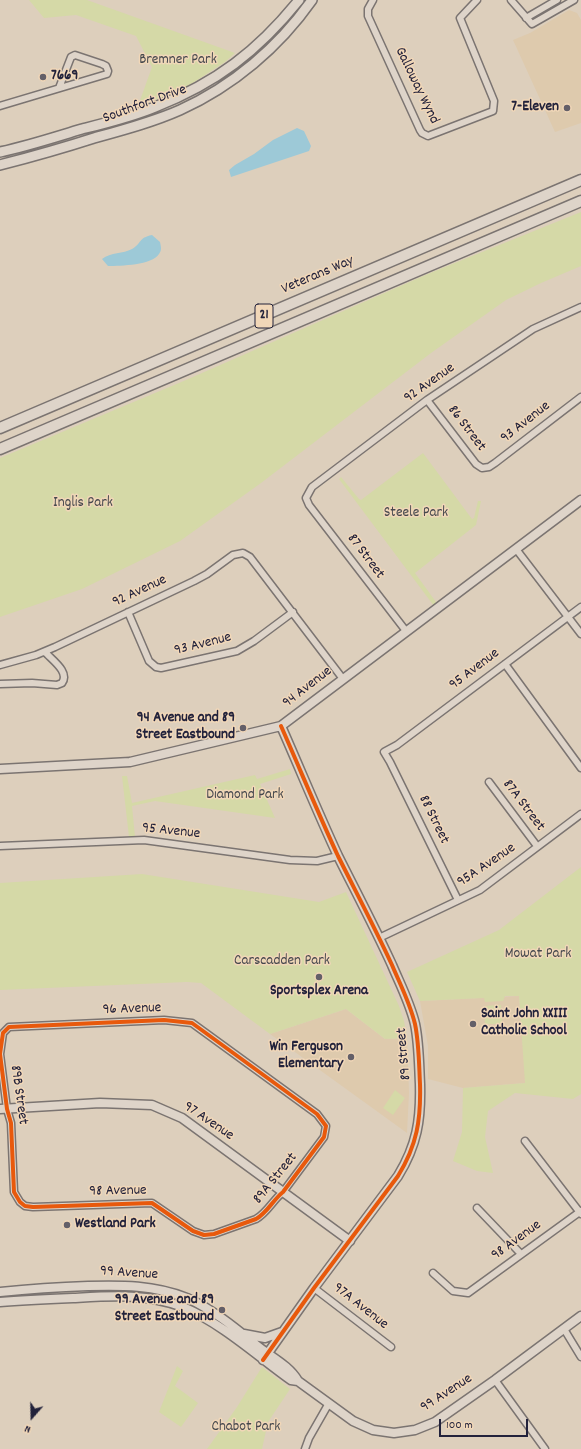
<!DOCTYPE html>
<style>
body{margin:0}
#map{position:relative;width:581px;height:1449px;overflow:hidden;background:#ddcfbc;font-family:Dekko,sans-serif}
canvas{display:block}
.north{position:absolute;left:12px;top:1397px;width:40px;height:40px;-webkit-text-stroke:3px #f1d7b8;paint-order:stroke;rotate:200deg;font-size:11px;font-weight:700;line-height:16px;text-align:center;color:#22223b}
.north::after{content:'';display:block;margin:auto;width:14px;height:18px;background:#22223b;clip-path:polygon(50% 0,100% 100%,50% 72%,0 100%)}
.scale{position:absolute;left:439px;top:1419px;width:89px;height:18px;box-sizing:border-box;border:2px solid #22223b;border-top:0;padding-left:5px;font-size:12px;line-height:14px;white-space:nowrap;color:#22223b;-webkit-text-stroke:3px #f1d7b8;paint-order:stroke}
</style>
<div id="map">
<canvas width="581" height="1449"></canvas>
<div class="north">N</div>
<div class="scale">100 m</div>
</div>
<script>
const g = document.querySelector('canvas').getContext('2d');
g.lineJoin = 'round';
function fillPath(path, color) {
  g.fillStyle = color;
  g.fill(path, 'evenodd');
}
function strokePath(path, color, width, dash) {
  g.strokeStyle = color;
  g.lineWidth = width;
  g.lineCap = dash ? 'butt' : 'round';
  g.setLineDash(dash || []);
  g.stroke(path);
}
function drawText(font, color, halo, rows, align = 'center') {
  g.font = font + ' Dekko,sans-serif';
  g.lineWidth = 3;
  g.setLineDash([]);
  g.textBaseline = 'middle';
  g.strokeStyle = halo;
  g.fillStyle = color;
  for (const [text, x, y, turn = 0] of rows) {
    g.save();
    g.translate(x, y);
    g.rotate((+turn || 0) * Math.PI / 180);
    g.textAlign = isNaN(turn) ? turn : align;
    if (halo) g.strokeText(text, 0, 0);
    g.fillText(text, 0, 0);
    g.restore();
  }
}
const built = new Path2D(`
 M569,10L577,13L581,20V123L555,132L513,40L530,33Z
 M519,996L526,1083L463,1088L428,1079V1046L420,1001Z
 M346,1009L385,1039L407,1038L409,1093L407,1133L270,1034Z`);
const green = new Path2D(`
 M29,0H87L235,53L225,62L182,90L138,106L152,67L136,36L76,15L44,18Z
 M581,212V266L541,283L506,300L431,353L261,483L180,541L82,589L0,617V458L186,380L430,273Z
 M423,453L472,519L474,518L478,501H481L476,525L415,573L436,602L434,606L339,479L341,477L359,499L361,500Z
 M290,769L291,774L260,784L275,818L155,801L132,806L135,837H129L122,776H127L132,803L255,775L257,779Z
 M581,867V1094L573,1099L515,1093L488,1111L485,1137L493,1173L477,1171L453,1161L462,1132L463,1088L525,1083L519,996H505L503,1001L485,1002L484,998L420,1001L407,972L499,930Z
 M142,874L319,902L346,892L399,1006L404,1021L407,1038L385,1039L346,1009L270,1034L201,983L187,982L0,990V883Z
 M501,1005L502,1024H485L484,1006Z
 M395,1090L405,1098L393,1115L383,1108Z
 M177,1366L183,1371L175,1386L198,1403L181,1427L159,1412Z
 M262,1367L290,1389L268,1422L262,1449H207L237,1407Z`);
const water = new Path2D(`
 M297,128L304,131L311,146L309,151L231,177L229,170L235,165L254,154L273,140Z
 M152,235L160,242C161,247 162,250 159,254C152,265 121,266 108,266L102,259C111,252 123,254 132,249C142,243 138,238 152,235Z`);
const minor = new Path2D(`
 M373,0L368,9V16L420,130L422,133L428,136L493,111L494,101L460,18L477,0
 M511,0L532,24L574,0
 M526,18L557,0
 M0,106L107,74L108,71L106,66L102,64L75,55L71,57L59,88
 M427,400L476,464L482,468L489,467L495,463L581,397
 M516,549L581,634
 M128,612L149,661L156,667L161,668L237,651L254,641L293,612
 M406,631L309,505L306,498L312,487L427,400L533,329L581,307
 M505,664L581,768
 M0,665L36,655L55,647L194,581L207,574L233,555L243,553L250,557L343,679
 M0,684L32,683L57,685L62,683C70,672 52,660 45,652
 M489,782L537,846
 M0,846L144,840L290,860L317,861L338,856
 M458,900L390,762L384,752L397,745L581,607
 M379,938L480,890L581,814
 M164,1020L192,1023L317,1114L326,1126L324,1137L283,1192C273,1200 267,1213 256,1219L214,1234L204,1235L193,1231L152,1203L33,1207L25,1206L20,1202L14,1192L11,1123L7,1109L0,1054L3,1033L9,1027Z
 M525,1141L581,1214
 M477,1208L521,1254
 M433,1273L453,1291L468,1293L581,1211
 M314,1288L391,1347
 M564,1329L581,1357
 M495,1380L545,1449
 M305,1449L309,1438L329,1403`);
const tertiary = new Path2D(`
 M0,769L130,762L281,726L581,500
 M0,1109L100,1103L152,1105L182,1118L350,1241
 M0,1292C29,1289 59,1287 88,1286C122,1285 154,1285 187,1298C212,1309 234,1327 255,1344C269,1356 289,1365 298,1381L353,1421L373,1430L394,1433L415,1430L435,1422L495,1380L581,1316
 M0,1302C24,1300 48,1299 73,1298C110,1296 148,1293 183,1307C223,1324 256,1355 291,1380L298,1381
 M244,1334L265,1338L282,1332
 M263,1360L314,1288L398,1176C417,1145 421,1120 420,1084C419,1064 419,1043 415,1024C410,1003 400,984 392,965C375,928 356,892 338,856C318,813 300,769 281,726`);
const secondary = new Path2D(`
 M0,152C28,146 55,137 82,129C106,123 131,117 155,107C216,83 258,51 299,0
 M0,165C31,157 63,148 94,138C123,130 153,122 180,110C233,86 279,47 312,0`);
const primary = new Path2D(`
 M0,428L581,180
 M0,449L581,201`);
const cycleway = new Path2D(`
 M164,1020L192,1023L317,1114L326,1126L324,1137L283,1192C273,1200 267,1213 256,1219L214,1234L204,1235L193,1231L152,1203L33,1207L25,1206L20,1202L14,1192L11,1123L7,1109L0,1054L3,1033L9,1027Z
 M263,1360L314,1288L398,1176C417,1145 421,1120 420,1084C419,1064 419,1043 415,1024C410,1003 400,984 392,965C375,928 356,892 338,856C318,813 300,769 281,726`);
const markers = [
 [43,77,4,"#635f68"],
 [567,108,4,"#635f68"],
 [243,728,4,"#635f68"],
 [319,977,4,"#635f68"],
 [473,1024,4,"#635f68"],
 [351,1057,4,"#635f68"],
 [67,1225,4,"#635f68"],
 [222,1310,4,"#635f68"]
];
const shields = [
 [264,316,18]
];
const shieldNames = [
 ["21",264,316]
];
const parkNames = [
 ["Bremner Park",178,61],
 ["Inglis Park",83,504],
 ["Steele Park",416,514],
 ["Diamond Park",245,796],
 ["Mowat Park",538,955],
 ["Carscadden Park",282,962],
 ["Chabot Park",246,1428]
];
const poiNames = [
 ["7669",51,77,"left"],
 ["7-Eleven",559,108],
 ["94 Avenue and 89",235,719],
 ["Street Eastbound",235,736],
 ["Sportsplex Arena",319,992,"center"],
 ["Saint John XXIII",481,1015,"left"],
 ["Catholic School",481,1032,"left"],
 ["Win Ferguson",343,1048],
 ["Elementary",343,1065],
 ["Westland Park",75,1225,"left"],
 ["99 Avenue and 89",214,1301],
 ["Street Eastbound",214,1318]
];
const streetNames = [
 ["Galloway Wynd",416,86,64],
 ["Southfort Drive",145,105,-20],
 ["Veterans Way",318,276,-23],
 ["92 Avenue",430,384,-35],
 ["93 Avenue",526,423,-38],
 ["86 Street",466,429,53],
 ["87 Street",365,557,53],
 ["92 Avenue",140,592,-25],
 ["93 Avenue",203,645,-14],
 ["95 Avenue",475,670,-37],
 ["94 Avenue",308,688,-38],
 ["87A Street",523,806,53],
 ["88 Street",433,820,64],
 ["95 Avenue",171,832,6],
 ["95A Avenue",487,866,-34],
 ["96 Avenue",132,1010,-2],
 ["89 Street",405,1054,-95],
 ["89B Street",18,1095,82],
 ["97 Avenue",208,1122,34],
 ["89A Street",276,1179,-51],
 ["98 Avenue",118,1192,-1],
 ["98 Avenue",517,1241,-36],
 ["99 Avenue",129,1274,4],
 ["97A Avenue",360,1307,38],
 ["99 Avenue",447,1394,-33]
];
fillPath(built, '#decaad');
fillPath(green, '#d5d9a7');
fillPath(water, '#9dc9d7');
strokePath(minor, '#7b7471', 9);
strokePath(tertiary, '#7b7471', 11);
strokePath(secondary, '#7b7471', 12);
strokePath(primary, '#7b7471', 13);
strokePath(minor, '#ded4c9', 6);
strokePath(tertiary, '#ded4c9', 8);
strokePath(secondary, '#ded4c9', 9);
strokePath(primary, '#ded4c9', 10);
strokePath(cycleway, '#e8590c', 4);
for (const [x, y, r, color] of markers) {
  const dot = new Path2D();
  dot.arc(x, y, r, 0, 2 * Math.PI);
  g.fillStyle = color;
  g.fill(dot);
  strokePath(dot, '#f1d7b8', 1.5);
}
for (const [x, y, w] of shields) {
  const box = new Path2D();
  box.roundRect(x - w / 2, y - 12, w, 24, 3);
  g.fillStyle = '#f1d7b8';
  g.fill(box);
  strokePath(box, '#22223b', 1);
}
drawText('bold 14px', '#22223b', null, shieldNames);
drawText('15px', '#45484d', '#f1d7b8', parkNames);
drawText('bold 15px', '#22223b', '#f1d7b8', poiNames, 'right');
drawText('15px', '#22223b', '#f1d7b8', streetNames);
</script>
